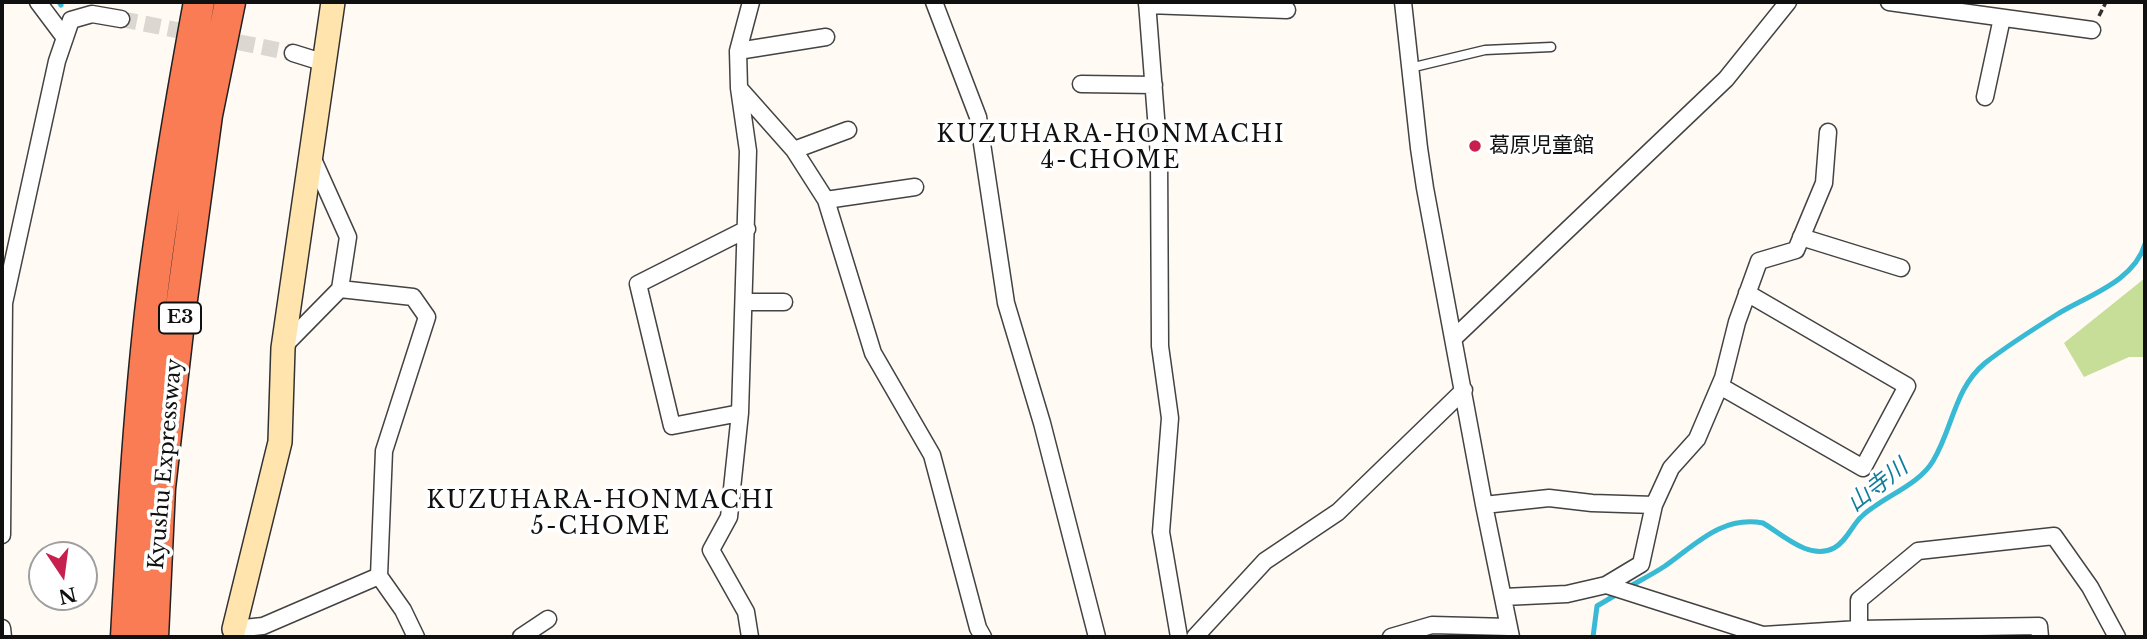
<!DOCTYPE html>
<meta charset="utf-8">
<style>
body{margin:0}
#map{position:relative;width:2147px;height:639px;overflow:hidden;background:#fffaf3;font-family:"Libre Baskerville",serif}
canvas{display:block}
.frame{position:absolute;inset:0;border:4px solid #101010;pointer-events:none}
.north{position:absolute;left:28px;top:541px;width:70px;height:70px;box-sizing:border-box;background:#fff;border:2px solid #9f9f9f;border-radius:50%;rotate:167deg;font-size:19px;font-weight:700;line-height:28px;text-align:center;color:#101010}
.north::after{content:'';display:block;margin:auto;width:24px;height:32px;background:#c8204e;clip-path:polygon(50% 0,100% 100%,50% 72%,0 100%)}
</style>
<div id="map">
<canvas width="2147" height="639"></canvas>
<div class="frame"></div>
<div class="north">N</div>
</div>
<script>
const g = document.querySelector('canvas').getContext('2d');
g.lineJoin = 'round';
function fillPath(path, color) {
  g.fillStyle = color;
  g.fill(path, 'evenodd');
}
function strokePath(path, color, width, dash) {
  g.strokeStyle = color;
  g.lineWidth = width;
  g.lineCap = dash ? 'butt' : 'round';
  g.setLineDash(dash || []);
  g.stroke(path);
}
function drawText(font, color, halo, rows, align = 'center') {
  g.font = font + ' "Libre Baskerville","Noto Sans JP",serif';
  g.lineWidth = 7;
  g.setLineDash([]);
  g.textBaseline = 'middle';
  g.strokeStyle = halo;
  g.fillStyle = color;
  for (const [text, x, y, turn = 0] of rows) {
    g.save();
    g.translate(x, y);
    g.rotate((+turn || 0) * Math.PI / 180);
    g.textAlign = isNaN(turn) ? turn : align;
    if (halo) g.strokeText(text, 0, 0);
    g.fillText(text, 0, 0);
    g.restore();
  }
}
const forest = new Path2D(`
 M2145,278V357H2129L2084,377L2064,343Z`);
const stream = new Path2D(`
 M59,2L61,5
 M1627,588C1639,581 1653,574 1665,566C1695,545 1722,515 1763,523C1783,535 1810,561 1834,548C1847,541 1852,525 1862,516C1884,496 1918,486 1933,461C1953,428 1954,389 1985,363C2007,346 2032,330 2056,315C2086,296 2134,282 2145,244
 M1593,637L1597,606L1619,593`);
const streetTunnel = new Path2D(`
 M121,19L293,53`);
const path = new Path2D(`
 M2099,16L2106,2`);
const lane = new Path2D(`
 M1410,68L1485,50L1551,47`);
const street = new Path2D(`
 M38,2L65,38
 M934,2L978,117L1006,303L1042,423L1097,637
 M1147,2L1159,156L1160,346L1170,418L1161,532L1179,637
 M1403,2L1419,148L1425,188L1484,505L1511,637
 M1889,2L2092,30
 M1147,5L1287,10
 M738,51L826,37
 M293,53L325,63
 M1081,84L1154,85
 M739,88L794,150L826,200L873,353L932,455L978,628L983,637
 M1985,97L2002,18
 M794,150L848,130
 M312,157L348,237L340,289L413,297L427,317L384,451L379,576L403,610L416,637
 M826,200L915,187
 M1801,237L1901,268
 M744,302H784
 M1455,337L1726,79L1788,2
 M283,347L340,289
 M1720,386L1863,468L1907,386L1747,293
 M740,413L672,426L638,284L747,229
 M1484,505L1549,498L1592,503L1654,505L1641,564L1606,585
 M1654,505L1671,468L1697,439L1723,378L1737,322L1759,261L1796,250L1824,183L1828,132
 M2,535L4,303L57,61L71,20L92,14L121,19
 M1504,597L1567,594L1606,585L1763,635L1859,629V600L1918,551L2054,536L2090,587L2117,637
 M2,628L3,637
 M234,629L263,626L379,576
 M1859,629L2039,626L2040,637
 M521,637L548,619
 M750,637L746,612L711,550L729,517L740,413L748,151L739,88L738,51L751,2
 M1195,637L1265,561L1338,512L1464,390
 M1391,637L1432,625L1509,627`);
const secondary = new Path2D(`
 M234,629L280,442L283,348L333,2`);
const highway = new Path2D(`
 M126,637C132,529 138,421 150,313C162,208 180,105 199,2
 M153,637L160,488L180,314L207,115L230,2`);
const markers = [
 [1475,146,7,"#c8204e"]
];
const shields = [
 [180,318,42]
];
const shieldNames = [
 ["E3",180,318]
];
const poiNames = [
 ["葛原児童館",1489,146]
];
const streetNames = [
 ["Kyushu Expressway",166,464,-85]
];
const neighbourhoodNames = [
 ["KUZUHARA-HONMACHI",1111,136],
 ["4-CHOME",1111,162],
 ["KUZUHARA-HONMACHI",601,502],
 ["5-CHOME",601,528]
];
const waterNames = [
 ["山寺川",1878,486,-38]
];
fillPath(forest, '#c7de98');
strokePath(stream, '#38b9d4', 5);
strokePath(streetTunnel, '#dbd7d1', 16, [16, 8]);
strokePath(lane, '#434343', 11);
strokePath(street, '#434343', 19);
strokePath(secondary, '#323232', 26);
strokePath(highway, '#212121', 33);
strokePath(path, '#323232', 3.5, [7, 3.5]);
strokePath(lane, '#fff', 8);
strokePath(street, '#fff', 16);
strokePath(secondary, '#ffe4ae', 23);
strokePath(highway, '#fa7c55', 30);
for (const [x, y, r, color] of markers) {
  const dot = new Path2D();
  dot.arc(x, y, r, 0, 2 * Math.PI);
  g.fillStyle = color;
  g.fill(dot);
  strokePath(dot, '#fff', 2.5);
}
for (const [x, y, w] of shields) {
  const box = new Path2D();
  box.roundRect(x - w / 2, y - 15.5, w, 31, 5);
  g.fillStyle = '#fff';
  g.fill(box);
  strokePath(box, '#101010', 2);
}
drawText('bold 19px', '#101010', null, shieldNames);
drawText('21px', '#101010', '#fff', poiNames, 'left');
drawText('21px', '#101010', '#fff', streetNames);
g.letterSpacing = '2px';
drawText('23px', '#101010', '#fff', neighbourhoodNames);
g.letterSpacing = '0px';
drawText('italic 23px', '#127d9a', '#fff', waterNames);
</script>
